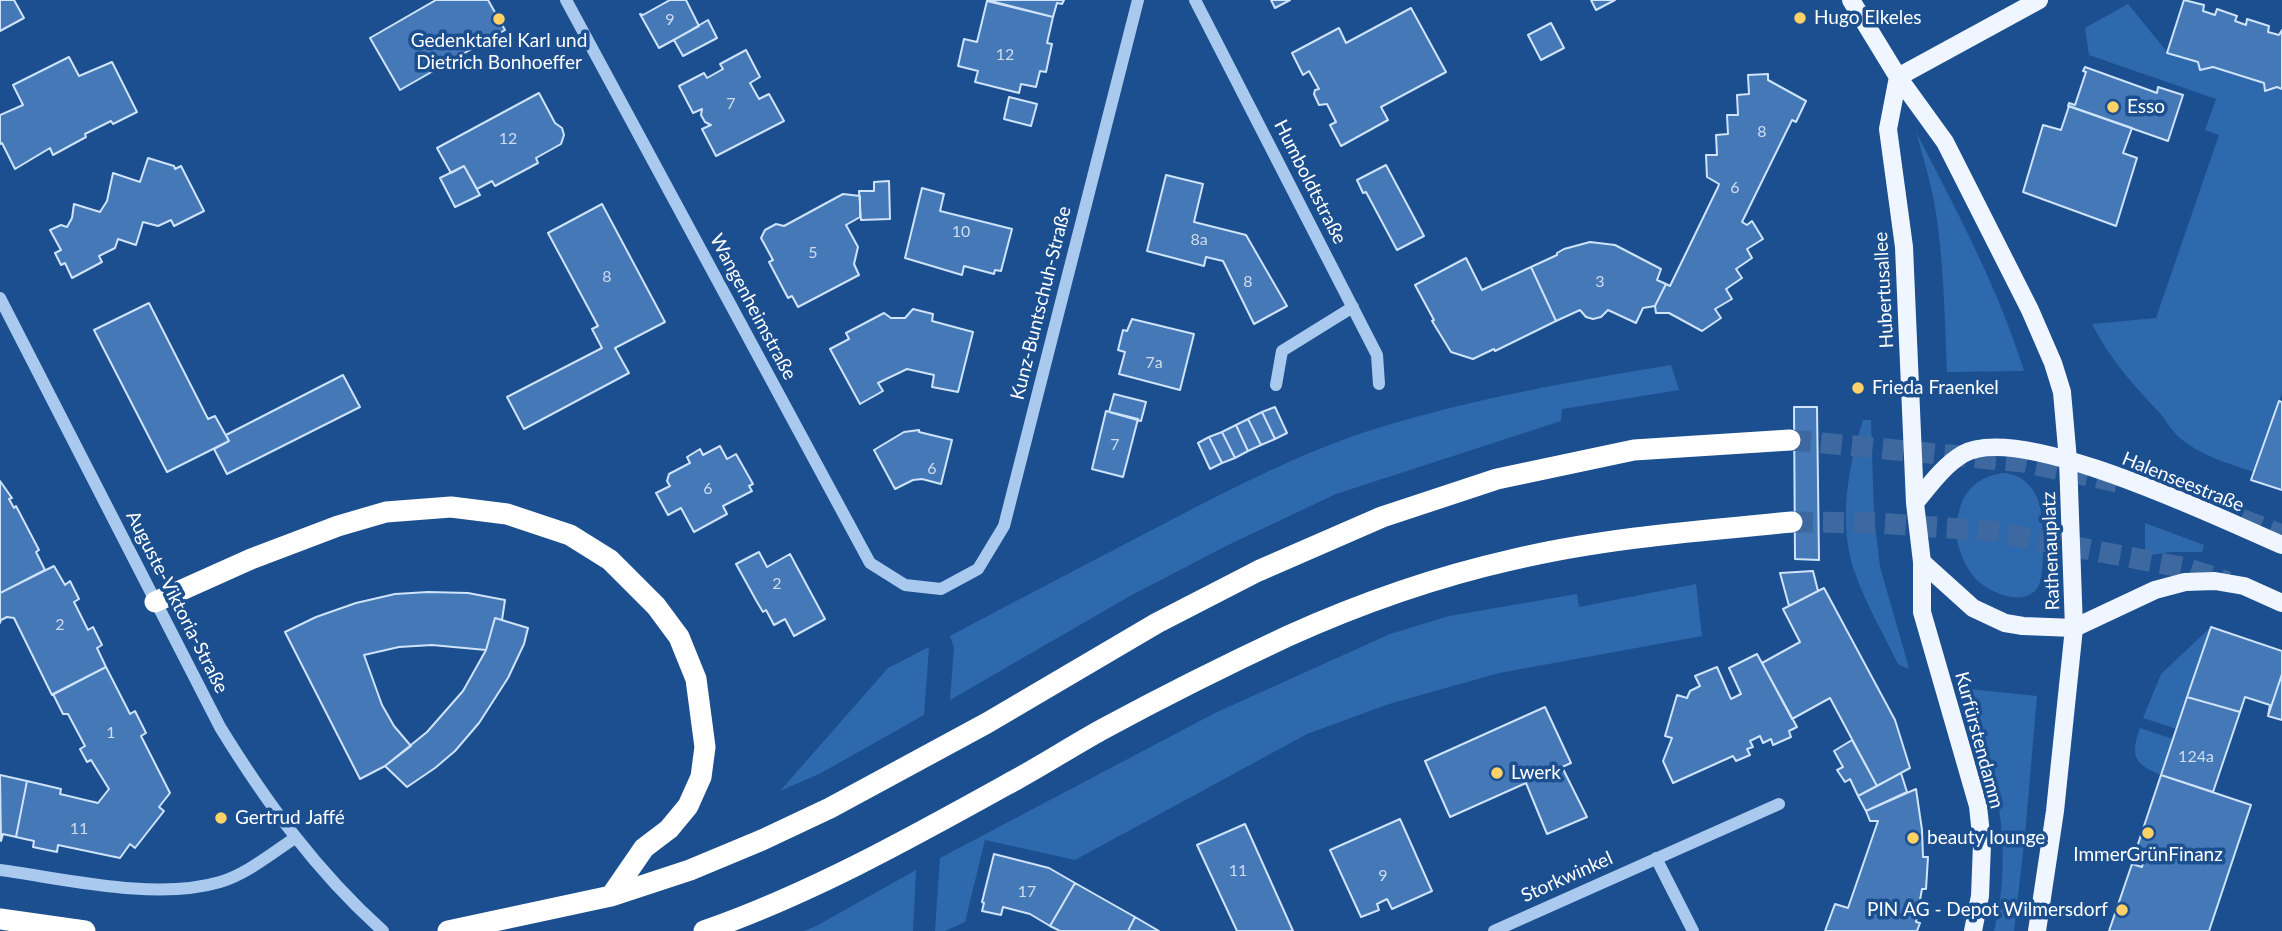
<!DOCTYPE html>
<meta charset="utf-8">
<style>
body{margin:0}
canvas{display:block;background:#1b4f8f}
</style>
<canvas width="2282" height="931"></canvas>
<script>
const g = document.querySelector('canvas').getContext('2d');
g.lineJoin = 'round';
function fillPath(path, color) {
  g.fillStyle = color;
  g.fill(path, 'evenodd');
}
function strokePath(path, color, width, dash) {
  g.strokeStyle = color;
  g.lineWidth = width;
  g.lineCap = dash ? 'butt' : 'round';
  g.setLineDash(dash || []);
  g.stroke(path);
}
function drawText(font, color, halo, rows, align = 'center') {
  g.font = font + ' Lato,sans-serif';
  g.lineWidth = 7;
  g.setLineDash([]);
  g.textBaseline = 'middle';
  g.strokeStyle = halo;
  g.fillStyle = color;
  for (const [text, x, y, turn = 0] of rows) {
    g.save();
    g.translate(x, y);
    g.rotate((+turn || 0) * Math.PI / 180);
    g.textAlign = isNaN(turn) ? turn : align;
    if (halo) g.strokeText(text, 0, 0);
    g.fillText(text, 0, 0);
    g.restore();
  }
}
const green = new Path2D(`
 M2128,4L2168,53L2198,62L2200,70L2213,67L2264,83L2265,90L2277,87L2282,89V393L2254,472C2229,464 2202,456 2181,439C2171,431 2165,418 2157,410C2129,380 2111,360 2092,324L2156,318L2219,135L2205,130L2216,99L2089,55L2085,28Z
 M1916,132C1956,210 1998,287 2024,371L1947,372C1945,324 1944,275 1938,227C1934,194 1925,163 1916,132Z
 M1671,365L1679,390L1562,409L1561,421L1336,494L1228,545L1130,596L950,700L954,648L950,636C1017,600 1085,565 1152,530C1221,494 1291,457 1365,432C1465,400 1567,382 1671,365Z
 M1863,420H1871L1874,515L1880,567L1909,668H1906L1898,664C1883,633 1865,603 1854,570C1838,522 1848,467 1863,420Z
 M2003,473C2023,474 2035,488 2040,506C2043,523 2046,573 2038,587C2025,608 1989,593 1976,579C1969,571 1963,561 1960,551C1955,537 1956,522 1960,508C1966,487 1982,476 2003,473Z
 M2145,523L2204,545L2202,552H2171L2145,556Z
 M1696,584L1702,636L1499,673L1389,704L1307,734L1075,860L985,840L965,922L945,931H935L940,858L1215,713L1390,634L1449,616L1577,594L1579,607Z
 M2211,627L2177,729L2143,718L2161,674Z
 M929,647L924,715L821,773L780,791L888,668Z
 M1969,689L2037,696L2025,835L2014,931H1994C2015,849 1995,767 1969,689Z
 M2140,728L2173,739L2161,775C2134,764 2130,756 2140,728Z
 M916,870L913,931H804L818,925Z`);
const building = new Path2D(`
 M0,0H14L24,18L0,31Z
 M436,0H488L505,30L400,90L370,38Z
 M670,0H686L699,26L659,48L640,14L643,15Z
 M987,0H1064L1062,4L1057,3L1053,17Z
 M1271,0H1290L1275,8Z
 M1591,0H1615L1596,10Z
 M2184,0L2204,5L2203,11L2215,15L2217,9L2237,16L2235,21L2246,25L2247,19L2269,26L2268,32L2279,35L2282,30V89L2277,87L2265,91L2264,83L2213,67L2200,70L2198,62L2167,53Z
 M987,1L1053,17L1047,43L1052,44L1046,72L1040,71L1036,87L1021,84L1019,93L975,82L978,71L958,66L964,39L977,42Z
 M1411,8L1446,72L1381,107L1388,120L1341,146L1330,125L1336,122L1327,104L1319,105L1314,94L1315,90L1319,89L1309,71L1303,75L1292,53L1339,28L1346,43Z
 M708,20L717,38L683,56L674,40Z
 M1551,23L1564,48L1541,60L1528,35Z
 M746,50L760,77L750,83L759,99L769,94L784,121L716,156L702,129L711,125L705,122L701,115L702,109L693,113L679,86L704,73L707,78L723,69L720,64Z
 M69,57L79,76L112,62L137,112L113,124L111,121L85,134L86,137L53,155L50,148L15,169L2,143L0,144V115L23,105L13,85Z
 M2085,67L2157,93L2158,87L2183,95L2168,141L2068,106L2069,103L2075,105L2086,72L2083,71Z
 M1768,74V80L1806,101L1796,122L1792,120L1742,222L1747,225L1752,221L1763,239L1747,249L1752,258L1736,269L1742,278L1726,289L1732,299L1715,309L1721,318L1702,331L1669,313H1656L1655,306L1666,284L1670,286L1718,187L1719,184L1707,177L1706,155H1717L1716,135L1728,134L1727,115H1738L1737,95L1749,94L1748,75Z
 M539,93L555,123L562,128L564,135L561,144L536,158L538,163L495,186L492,181L477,189L464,166L451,173L437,148Z
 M1009,97L1037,104L1031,126L1004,119Z
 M2069,106L2132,128L2123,153L2137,158L2116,226L2023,192L2043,125L2061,130Z
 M148,158L174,166L175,169L181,166L204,211L174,226L171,220L158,226L143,222L136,245L118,239L115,248L99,256L102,262L72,278L65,263L61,265L55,253L61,250L50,230L61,225L67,227L72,218L74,204L100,212L107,201L113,173L140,182Z
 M1386,165L1424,236L1397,250L1366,192L1363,193L1357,180Z
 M464,166L480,195L455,207L440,178Z
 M1166,175L1203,184L1194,222L1246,235L1287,306L1254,324L1223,261L1206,257L1204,266L1147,251Z
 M889,181L890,219L861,220L859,191H874V182Z
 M922,188L944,194L940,211L1012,229L1001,271L995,270L994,274L964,266L962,275L905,258Z
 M843,194L860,196V217L846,225L858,247L854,264L859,275L798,307L792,296L788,298L769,262L773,260L761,238L765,230L776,224L784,226Z
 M602,204L665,322L615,348L629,373L524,429L507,397L602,348L592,329L598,326L548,233Z
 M1590,242L1615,245L1661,269L1657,280L1666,284L1655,306L1643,308L1636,323L1608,310L1601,317L1593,319L1586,317L1580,310L1556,321L1531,267L1557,255V253L1564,249Z
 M1466,258L1482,290L1531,267L1556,321L1495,351L1494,349L1473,359L1451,352L1432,321L1434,320L1415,285Z
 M149,303L208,419L215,416L229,441L167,472L94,330Z
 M913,309L933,314L932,321L973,332L958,392L932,387L934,375L907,369L878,383L883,391L860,404L830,349L849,339L846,333L884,313L891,318H905Z
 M1132,319L1194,334L1180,390L1119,374L1125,352L1118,350L1123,330L1127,331Z
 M343,375L360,407L227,474L214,449L229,441L226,435Z
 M1114,394L1146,402L1141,421L1109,412Z
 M2279,401L2282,402V490L2251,480Z
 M1275,407L1287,433L1275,439L1262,412Z
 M1794,407H1817L1819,560L1795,559Z
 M1106,411L1138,419L1123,477L1092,469Z
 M1262,412L1275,439L1261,445L1248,419Z
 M1248,419L1261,445L1248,451L1236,425Z
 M1236,425L1248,451L1235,458L1222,432Z
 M919,430V432L952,440L941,484L922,479L913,480L895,489L874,450L904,432Z
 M1222,432L1235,458L1222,463L1209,437Z
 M1209,437L1222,463L1210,469L1198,443Z
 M720,446L727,459L736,454L753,484L749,486L752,491L723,506L727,514L694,532L681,508L668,515L656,493L670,486L667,481L669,474L690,463L687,457L700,449L703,455Z
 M0,481L12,498L9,499L14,508L16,506L39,550L36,552L45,570L0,593Z
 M759,552L767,567L790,554L825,619L794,636L785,619L774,625L766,610L763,612L757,602L736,564Z
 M54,566L65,585L70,581L79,599L74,602L88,630L93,627L102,645L97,648L106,667L52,695L14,618L7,617L1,620L0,623V593Z
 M1813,571L1818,591L1789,606L1780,573Z
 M1824,588L1895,720L1910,768L1877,786L1830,698L1792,719L1762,663L1800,642L1783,609Z
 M428,592L468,593L505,600L502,620L495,618L486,650L432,645L399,647L364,655L382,705L394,726L411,746L385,766L360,779L285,632L316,617L356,603L395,594Z
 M495,618L528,628L524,644L508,678L479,723L455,751L435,768L407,787L385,766L427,732L463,691L486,650Z
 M2211,627L2282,651V674L2268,716L2270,705L2245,697L2240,712L2187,697Z
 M1757,654L1797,727L1789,731L1791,737L1773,745L1771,739L1763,743L1760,736L1750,741L1753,747L1747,749L1750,755L1736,761L1733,756L1673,783L1663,761L1672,738L1665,736L1677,695L1687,698L1690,691L1700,686L1695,676L1717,667L1731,699L1741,694L1729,668Z
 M106,667L130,714L135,711L146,733L141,736L170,793L159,807L164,811L135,848L130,844L120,858L58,845L57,852L33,847L34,841L16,837L27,781L61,789L60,794L98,803L109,789L91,760L87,762L80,749L85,746L68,714H63L53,694Z
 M2282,674V720L2268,716Z
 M2187,697L2240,712L2213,792L2161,775Z
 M1545,707L1571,763L1562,767L1587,817L1547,834L1526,783L1450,817L1425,761Z
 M1852,740L1877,786L1858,796L1850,779L1845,782L1837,770L1843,767L1834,751Z
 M1901,773L1907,792L1866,811L1858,796Z
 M0,775L27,781L16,837L3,834L1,841Z
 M2161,775L2251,805L2209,931H2109L2132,864L2142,867L2144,860L2134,856Z
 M1916,789L1922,830L1923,857H1928L1926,889H1922L1916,922L1920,923L1917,931H1825L1835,904L1848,908L1878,821H1870L1866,811Z
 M1400,819L1432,891L1392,909L1387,899L1377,904L1379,910L1361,917L1330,850Z
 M1245,824L1293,931H1237L1197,845Z
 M994,854L1049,868L1075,883L1050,926L1030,914L1003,907L1001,915L982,911L984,903L982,902Z
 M1075,883L1135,917L1128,931H1060L1050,926Z
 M1135,917L1159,931H1128Z`);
const highwayTunnel = new Path2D(`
 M1790,440L2023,462L2117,482
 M2241,519L2282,535
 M1792,522L1877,523L1991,531L2186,568L2228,582`);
const minor = new Path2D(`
 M566,0L870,563L905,585L941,589L978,569L1004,526L1138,0
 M1195,0L1377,355L1379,384
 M0,298L220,727C266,802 317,872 383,931
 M1276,385L1282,351L1353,307
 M1656,858L1693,931
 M0,870C66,879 156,901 220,882C247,874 272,853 295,838
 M1494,931L1779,804`);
const major = new Path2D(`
 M1851,0L1898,77L1945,142L2030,310L2053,363L2062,392L2068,460L2074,628L2055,811L2037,931
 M1898,77L1888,129L1904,247L1915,503L1922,562V612L1978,806L1982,844L1980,896L1973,931
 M1898,77L2039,0
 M1915,503C1929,486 1944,465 1963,454C2020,421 2221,519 2282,545
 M1922,562L1973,608L2005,623L2023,626L2074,628L2155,590L2185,582L2215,581L2244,586L2282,603`);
const highway = new Path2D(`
 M155,602L251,559L338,526L386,512L451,507L507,514L570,535L610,560L656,606L679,637L696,679L705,747L701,777L688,806L669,829L644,848L611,896
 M0,919L85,931
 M448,931L611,896L690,870L762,840L830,808L987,723L1157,623L1258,571L1382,517L1497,479L1634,450L1790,440
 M704,931C813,893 916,835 1017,779C1046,763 1074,745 1103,729C1164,696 1226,665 1288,636C1359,604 1436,577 1511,560C1603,538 1698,531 1792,522`);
const markers = [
 [1800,18,7,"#ffd166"],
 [499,19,7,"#ffd166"],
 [2113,107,7,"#ffd166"],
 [1858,388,7,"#ffd166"],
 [1497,773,7,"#ffd166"],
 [221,818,7,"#ffd166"],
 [2148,833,7,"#ffd166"],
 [1913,838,7,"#ffd166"],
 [2122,910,7,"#ffd166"]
];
const numberNames = [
 ["9",670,20],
 ["12",1005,55],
 ["7",731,104],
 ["8",1762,132],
 ["12",508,139],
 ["6",1735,188],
 ["10",961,232],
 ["8a",1199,240],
 ["5",813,253],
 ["8",607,277],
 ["8",1248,282],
 ["3",1600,282],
 ["7a",1154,363],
 ["7",1115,445],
 ["6",932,469],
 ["6",708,489],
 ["2",777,584],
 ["2",60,625],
 ["1",111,733],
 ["124a",2196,757],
 ["11",79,829],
 ["11",1238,871],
 ["9",1383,876],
 ["17",1027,892]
];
const poiNames = [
 ["Hugo Elkeles",1814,18],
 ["Gedenktafel Karl und",499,41,"center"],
 ["Dietrich Bonhoeffer",499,63,"center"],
 ["Esso",2127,107],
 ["Frieda Fraenkel",1872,388],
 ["Lwerk",1511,773],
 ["Gertrud Jaffé",235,818],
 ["beauty lounge",1927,838],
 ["ImmerGrünFinanz",2148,855,"center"],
 ["PIN AG - Depot Wilmersdorf",2108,910,"right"]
];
const streetNames = [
 ["Humboldtstraße",1310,182,63],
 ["Hubertusallee",1884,290,-93],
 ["Kunz-Buntschuh-Straße",1041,303,-76],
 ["Wangenheimstraße",753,307,62],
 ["Halenseestraße",2183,482,22],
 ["Rathenauplatz",2051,551,-92],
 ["Auguste-Viktoria-Straße",177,602,63],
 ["Kurfürstendamm",1979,740,75],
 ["Storkwinkel",1567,877,-24]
];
fillPath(green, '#2e69ad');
fillPath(building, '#4478b7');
strokePath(building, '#cfe3fa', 2);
strokePath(highwayTunnel, '#3d69a0', 21, [21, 10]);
strokePath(minor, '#a9c9ee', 12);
strokePath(major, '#f0f6ff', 18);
strokePath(highway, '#fff', 21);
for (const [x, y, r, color] of markers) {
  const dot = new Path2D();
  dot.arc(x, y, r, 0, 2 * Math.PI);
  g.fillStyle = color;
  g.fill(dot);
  strokePath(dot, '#1b4f8f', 2.5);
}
drawText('16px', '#d0dded', null, numberNames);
drawText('19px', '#fff', '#1b4f8f', poiNames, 'left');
drawText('19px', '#fff', '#1b4f8f', streetNames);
</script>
